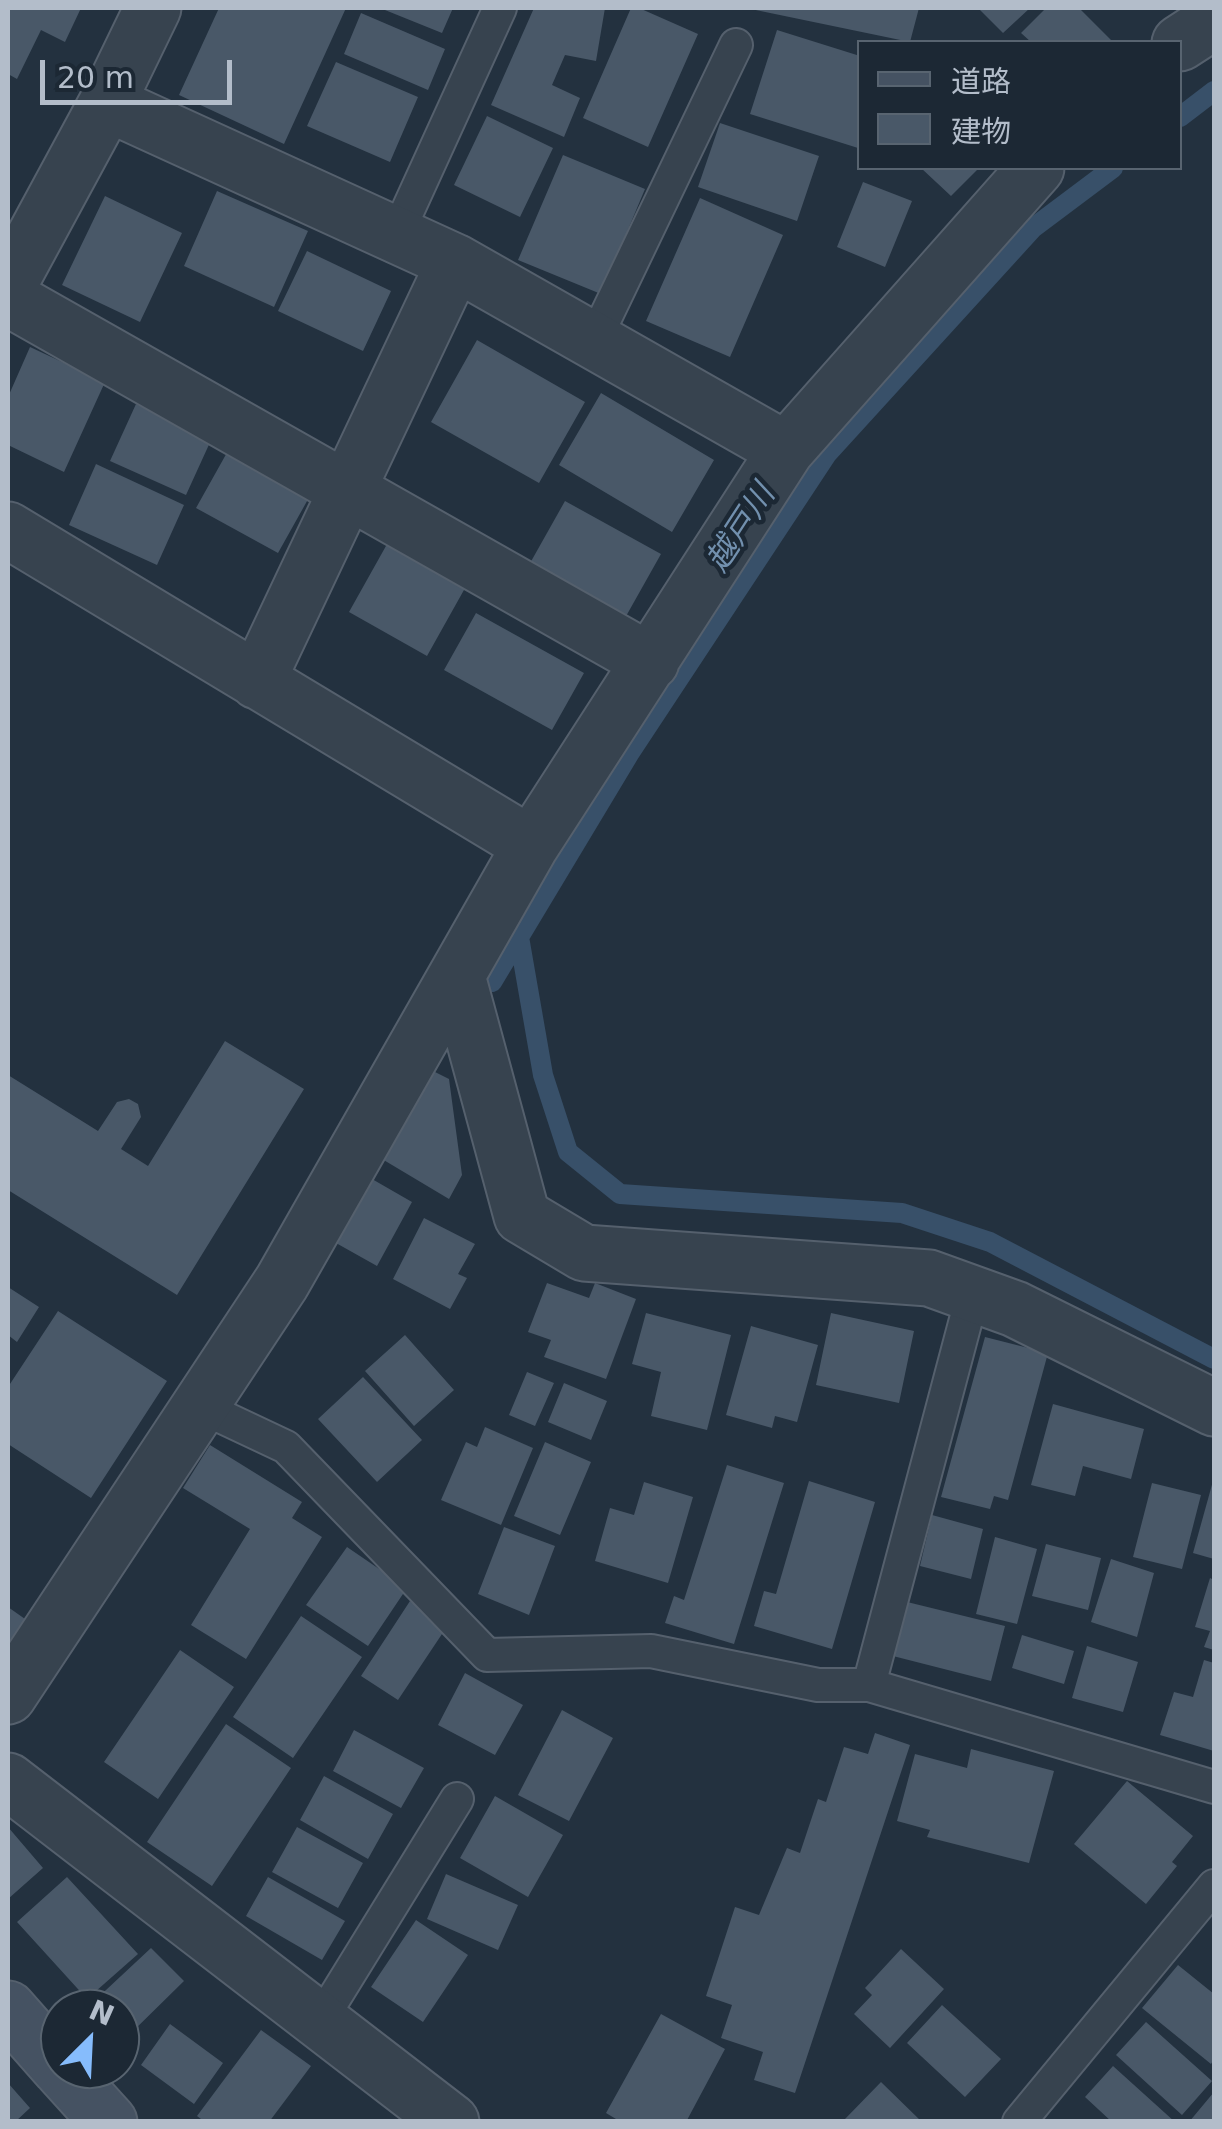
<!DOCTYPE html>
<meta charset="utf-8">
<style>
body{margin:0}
#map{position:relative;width:1222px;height:2129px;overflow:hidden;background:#23313f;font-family:"DejaVu Sans","Noto Sans JP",sans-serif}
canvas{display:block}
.frame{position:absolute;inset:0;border:10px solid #b3bdca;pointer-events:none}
.legend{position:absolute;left:857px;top:40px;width:325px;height:130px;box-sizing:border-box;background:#1c2834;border:2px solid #586470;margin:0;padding:12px 18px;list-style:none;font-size:30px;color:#b3bdca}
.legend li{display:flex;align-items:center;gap:20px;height:50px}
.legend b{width:50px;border:2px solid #586470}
.north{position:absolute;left:40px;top:1989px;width:100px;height:100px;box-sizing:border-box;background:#1c2834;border:2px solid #586470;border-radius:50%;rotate:24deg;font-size:28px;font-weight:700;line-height:40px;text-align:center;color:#b3bdca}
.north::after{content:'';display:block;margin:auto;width:35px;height:45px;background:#86bcfc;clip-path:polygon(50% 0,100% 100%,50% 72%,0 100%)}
.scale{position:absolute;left:40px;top:60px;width:192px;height:45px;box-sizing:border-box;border:5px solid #b3bdca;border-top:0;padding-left:12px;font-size:30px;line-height:35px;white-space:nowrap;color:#b3bdca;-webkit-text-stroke:8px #1c2834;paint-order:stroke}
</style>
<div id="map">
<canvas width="1222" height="2129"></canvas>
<div class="frame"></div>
<ul class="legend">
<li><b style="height:12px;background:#455262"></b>道路</li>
<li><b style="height:28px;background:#495868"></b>建物</li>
</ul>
<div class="north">N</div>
<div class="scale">20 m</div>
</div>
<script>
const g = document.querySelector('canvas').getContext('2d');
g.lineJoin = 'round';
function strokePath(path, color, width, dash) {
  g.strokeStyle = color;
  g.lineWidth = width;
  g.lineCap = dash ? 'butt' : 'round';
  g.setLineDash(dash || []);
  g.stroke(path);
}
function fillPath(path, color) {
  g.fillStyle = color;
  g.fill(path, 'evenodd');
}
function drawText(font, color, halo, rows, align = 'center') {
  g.font = font + ' "DejaVu Sans","Noto Sans JP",sans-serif';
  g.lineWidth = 9;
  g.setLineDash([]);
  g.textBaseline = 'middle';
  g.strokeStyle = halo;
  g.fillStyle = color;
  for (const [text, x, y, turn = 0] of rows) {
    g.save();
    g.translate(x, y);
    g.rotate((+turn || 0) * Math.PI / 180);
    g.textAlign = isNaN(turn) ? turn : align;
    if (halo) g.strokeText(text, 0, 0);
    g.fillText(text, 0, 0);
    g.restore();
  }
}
const stream = new Path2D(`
 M1180,117L1214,91
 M519,937L543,1075L568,1152L620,1194L902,1213L990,1242L1214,1359
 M492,982L629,754L827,454L1033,228L1113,168`);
const building = new Path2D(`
 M8,8H81L65,42L41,30L17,79L8,74Z
 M219,8H346L284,144L179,95Z
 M380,8H453L442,33Z
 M534,8H605L596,61L565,55L552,85L580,98L564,137L491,105Z
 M631,8H639L698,34L648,147L583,118Z
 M746,8H919L910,42Z
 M978,8H1030L1003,33Z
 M1046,8H1079L1113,42H1031L1021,33Z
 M361,13L445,49L428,90L344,54Z
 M777,30L860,56L858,148L750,114Z
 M336,62L418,97L390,162L307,126Z
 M487,116L553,148L520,217L454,185Z
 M720,123L819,156L797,221L698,187Z
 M563,155L645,189L601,294L518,260Z
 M921,168H979L951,196Z
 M863,182L912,201L885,267L837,247Z
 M217,191L308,231L274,307L184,266Z
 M105,196L182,233L140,322L62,285Z
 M700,198L783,235L730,357L646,321Z
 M307,251L391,291L363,351L278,311Z
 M477,340L585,402L539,483L431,422Z
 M30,347L105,382L64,472L8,445V397Z
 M601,393L714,460L672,532L559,465Z
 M136,404L212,438L186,495L110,461Z
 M229,449L311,494L278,553L196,508Z
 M96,464L184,505L157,565L69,525Z
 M565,501L661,554L625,618L529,565Z
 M391,537L469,581L427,656L349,612Z
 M476,613L584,673L552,730L444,670Z
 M225,1041L304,1089L177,1295L8,1190V1075L98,1131L117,1102L129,1099L138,1104L141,1117L121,1149L148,1166Z
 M433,1071L449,1079L462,1175L449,1199L382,1159Z
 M372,1179L412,1202L377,1266L336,1243Z
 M424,1218L475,1244L458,1274L467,1278L450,1309L393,1279Z
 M547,1283L589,1298L595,1283L636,1299L606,1379L544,1357L551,1340L528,1332Z
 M8,1287L39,1307L17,1342L8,1335Z
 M58,1311L167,1381L91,1498L8,1444V1387Z
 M646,1313L731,1335L707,1430L651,1416L661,1372L632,1364Z
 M831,1313L914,1331L899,1403L816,1385Z
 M751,1326L818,1345L797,1422L775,1416L772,1428L726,1415Z
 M405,1335L454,1390L414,1426L365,1371Z
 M985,1337L1048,1353L1008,1500L994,1496L990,1509L941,1497Z
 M527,1372L554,1383L535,1426L509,1415Z
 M363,1377L422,1440L377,1482L318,1419Z
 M564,1383L607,1401L591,1440L548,1422Z
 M1053,1404L1144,1429L1131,1479L1083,1466L1075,1496L1031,1485Z
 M485,1427L533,1448L501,1525L441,1500L466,1442L477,1447Z
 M545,1442L591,1462L560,1535L514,1516Z
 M210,1445L302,1502L292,1518L322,1537L246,1659L191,1625L250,1529L183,1488Z
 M727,1465L784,1483L734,1644L665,1623L674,1596L684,1600Z
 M809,1481L875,1502L832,1649L754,1626L764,1591L776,1594Z
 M1213,1481H1214V1559L1193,1553Z
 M644,1482L693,1497L668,1583L595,1561L610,1508L634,1515Z
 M1152,1483L1201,1495L1182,1569L1133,1557Z
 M932,1515L983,1529L971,1579L920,1566Z
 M504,1527L555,1546L529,1615L478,1594Z
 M995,1537L1037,1549L1017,1624L976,1614Z
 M1046,1544L1101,1558L1088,1610L1032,1596Z
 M347,1547L407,1588L368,1646L306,1605Z
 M1111,1559L1154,1573L1137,1637L1091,1622Z
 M1210,1578L1214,1580V1650L1204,1647L1210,1631L1195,1627Z
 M410,1601L448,1625L398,1700L361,1676Z
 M903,1601L1005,1626L991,1681L889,1655Z
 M8,1607L35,1626L8,1666Z
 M301,1616L362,1657L293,1758L233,1717Z
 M1022,1635L1074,1651L1064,1684L1012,1668Z
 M1087,1646L1138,1662L1123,1712L1072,1698Z
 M180,1650L234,1687L158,1799L104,1762Z
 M1204,1660L1214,1663V1751L1160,1735L1174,1692L1193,1697Z
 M465,1673L523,1705L495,1755L438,1725Z
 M562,1710L613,1738L569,1821L518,1795Z
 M226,1724L291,1768L212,1886L147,1842Z
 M354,1730L424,1768L401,1808L333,1771Z
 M875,1733L910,1745L795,2093L754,2080L763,2052L721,2038L732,2005L706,1996L735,1907L759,1915L787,1848L800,1853L818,1799L826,1802L844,1747L868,1754Z
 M971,1749L1054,1771L1029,1863L927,1837L930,1830L897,1821L915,1754L967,1768Z
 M324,1776L393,1814L368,1859L300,1820Z
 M1127,1781L1193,1836L1172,1862L1177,1866L1146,1904L1074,1844Z
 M495,1796L563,1835L528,1897L460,1858Z
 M8,1827L43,1868L8,1899Z
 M297,1827L363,1863L338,1908L272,1872Z
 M446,1874L518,1905L498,1950L427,1919Z
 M67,1877L138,1954L87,1999L17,1922Z
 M268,1877L345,1921L322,1960L246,1916Z
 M416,1920L468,1955L423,2022L371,1987Z
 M151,1948L184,1981L125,2039L120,2034V2009H96L91,2004Z
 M901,1949L944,1989L890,2048L854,2014L872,1995L865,1988Z
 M1178,1965L1214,1994V2059L1211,2064L1142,2008Z
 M942,2005L1001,2059L965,2097L907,2043Z
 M661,2014L725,2049L686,2122H621L606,2113Z
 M1146,2022L1212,2081L1182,2115L1116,2055Z
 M170,2024L223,2063L194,2104L141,2065Z
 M261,2030L311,2066L269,2122H205L197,2116Z
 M1113,2066L1175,2122H1112L1085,2097Z
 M881,2082L922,2122H847L845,2119Z
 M8,2083L30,2108L15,2122H8Z
 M1214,2092V2122H1189Z`);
const service = new Path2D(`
 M396,236L500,8
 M594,341L736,45
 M199,1406L286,1447L487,1655L651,1651L818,1685H869L1214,1787
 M869,1685L973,1293
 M320,2021L457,1799
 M1019,2122L1214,1886`);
const minor = new Path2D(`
 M1180,43L1214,21
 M107,103L455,262L786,450
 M8,286L107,103L153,8
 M8,298L651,662
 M8,530L531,845
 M257,681L455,262
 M457,976L522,1216L584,1253L929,1278L1015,1309L1214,1408
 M8,1696L282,1282L531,845L786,450L1036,168
 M8,1781L451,2122`);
const secondary = new Path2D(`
 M8,2009L60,2068
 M61,2069L109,2122`);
const waterNames = [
 ["越戸川",742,529,-57]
];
strokePath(stream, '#385069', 20);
fillPath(building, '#495868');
strokePath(service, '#55606d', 36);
strokePath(minor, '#55606d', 59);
strokePath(secondary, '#55606d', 59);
strokePath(service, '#37434f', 32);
strokePath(minor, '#37434f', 55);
strokePath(secondary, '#455262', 55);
drawText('italic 32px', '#7290ae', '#1c2834', waterNames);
</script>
